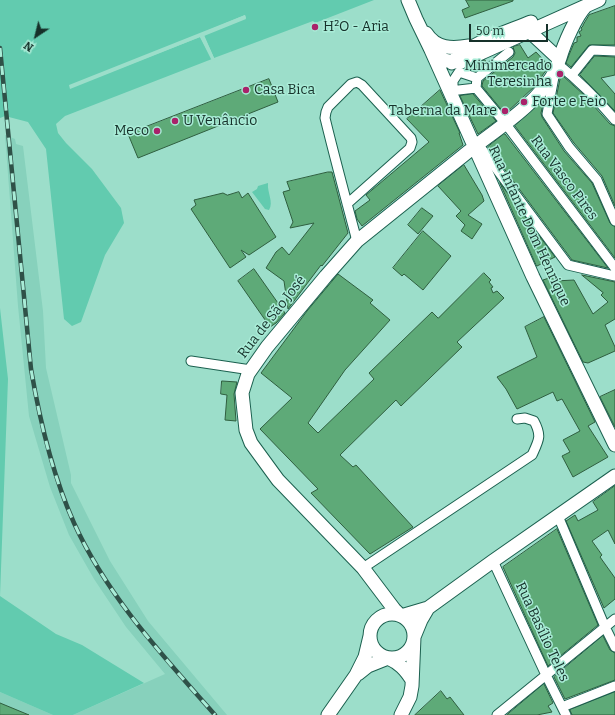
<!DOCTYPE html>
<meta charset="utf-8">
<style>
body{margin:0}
#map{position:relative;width:615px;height:715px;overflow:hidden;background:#9cdeca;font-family:Bitter,serif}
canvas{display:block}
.north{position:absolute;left:16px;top:16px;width:40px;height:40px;-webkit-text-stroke:3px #a9ecd7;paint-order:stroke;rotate:215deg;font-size:11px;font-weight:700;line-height:16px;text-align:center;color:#16312a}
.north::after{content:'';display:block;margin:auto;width:14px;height:18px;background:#16312a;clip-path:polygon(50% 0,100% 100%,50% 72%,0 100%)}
.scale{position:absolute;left:469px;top:24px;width:79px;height:18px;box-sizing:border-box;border:2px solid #16312a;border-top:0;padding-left:5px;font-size:12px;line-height:14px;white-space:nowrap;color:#16312a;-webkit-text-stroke:3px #a9ecd7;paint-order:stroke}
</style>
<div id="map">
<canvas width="615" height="715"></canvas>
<div class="north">N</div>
<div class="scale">50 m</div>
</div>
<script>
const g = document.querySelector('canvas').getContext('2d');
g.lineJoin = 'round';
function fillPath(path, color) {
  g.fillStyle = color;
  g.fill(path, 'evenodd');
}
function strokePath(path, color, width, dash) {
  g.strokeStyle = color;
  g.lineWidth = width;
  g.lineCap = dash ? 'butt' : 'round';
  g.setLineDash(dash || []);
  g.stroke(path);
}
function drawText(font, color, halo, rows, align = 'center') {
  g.font = font + ' Bitter,serif';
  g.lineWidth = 3;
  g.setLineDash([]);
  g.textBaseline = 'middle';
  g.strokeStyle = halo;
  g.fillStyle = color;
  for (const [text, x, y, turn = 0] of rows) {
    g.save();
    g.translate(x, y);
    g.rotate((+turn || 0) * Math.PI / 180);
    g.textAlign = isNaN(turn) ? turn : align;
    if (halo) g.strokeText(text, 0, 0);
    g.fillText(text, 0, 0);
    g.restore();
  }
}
const built = new Path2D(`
 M5,135L15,139L16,144L23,146L43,311L46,368L71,475V483L110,561L148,621L227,715H73L165,674L126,627L94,579L69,535L50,487L29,416L18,306Z
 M0,692L30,705L53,715H0Z`);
const water = new Path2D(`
 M0,0H374L315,23L313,21L214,58L204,36L246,19L245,15L70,88L200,37L212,59L65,116L56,124L58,133L66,143L92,169L121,208L124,223L105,255L81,322L72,326L64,319L46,149L28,122L5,116L0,118Z
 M268,183C267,193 274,202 269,210L265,209L252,192L257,189L258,186Z
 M0,308L8,379L0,596L56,634L82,645L144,683L73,715H53L0,692Z`);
const pier = new Path2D(`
 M245,15L246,18L204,35L215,60L212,61L200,37L70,89L69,85Z`);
const building = new Path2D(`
 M466,0H513V1L465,18L462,10L469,7Z
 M615,6V45H589L571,67L566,63L569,55L574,43L577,42V37L581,36L579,32L582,30L581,28L583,26V25L589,15Z
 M520,45L528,58L536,52L549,66L535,86L505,114L482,86L483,81L513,57L515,53L513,47Z
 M595,56L615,57V75L601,78L615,94V111L580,75Z
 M485,60L486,63L476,71L467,68Z
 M563,76L584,95L610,124L615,126V206L602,176L574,143L553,113L560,79Z
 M269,79L278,102L138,158L128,134Z
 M440,90L460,133H459L463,145L362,226L357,219L355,211L370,200L366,195L429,142L407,119Z
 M473,94L496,121L478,134L460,96Z
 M544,100L541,113L542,117L564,151L592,183L610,223L615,227V258L515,126Z
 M504,134H505L608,268L572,260L488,147Z
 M464,165L482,195L484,201L468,215L482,224L472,239L461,231L465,225L456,216L461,211L438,186Z
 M328,172H332L348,233L322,266L321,265L288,309L284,281L266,268L276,252L282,247L289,255L314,223L290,228L293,222L283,192L290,190L287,182Z
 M500,183L555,257L537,266Z
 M239,192L242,198L248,193L276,237L249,255L241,250L246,257L230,268L191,209L196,205L194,200L223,193L227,195Z
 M422,208L433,216L418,234L408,225Z
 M423,231L451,256L423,290L404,274L402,276L393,268Z
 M254,269L285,313L276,323L270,327L238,281Z
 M484,273L491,280L489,282L493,287L491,288L493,293L497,291L504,298L457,342L462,347L401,406L396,400L340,455L353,467L356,465L413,527L370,554L311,493L318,489L260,429L292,398L261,373L307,311L338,274L373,300L370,303L390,320L345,370L308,423L318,433L374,379L369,373L432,312L438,318Z
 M582,275L615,282V319L605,325L615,347V351L588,363L583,362L543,280L552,277L555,281L574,280L593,314L608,302L601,295L603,293Z
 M544,317L595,422L588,426L608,457L573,477L562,456L570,452L563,440L580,431L562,399L557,401L553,392L517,409L506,389L497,377L537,357L525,327Z
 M222,381L237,382L234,394L236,421L225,420L227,395L221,394Z
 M615,390V427L600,397Z
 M615,486V544L608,530L592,541L602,555L600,557L615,578V599L604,608L566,521L575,515L578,521L598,510L593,502Z
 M557,529L598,625L548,666L503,567Z
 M603,636L610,650L615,653V680L565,699L554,677Z
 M544,684L553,703L548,706L552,712L537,715H507Z
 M441,691L447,699L450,697L464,715H415Z
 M615,692V715H572L570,710Z
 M0,703L29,715H0Z`);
const street = new Path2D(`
 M509,52L477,78L476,88L505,123L615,268
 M559,65C579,81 598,100 615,120
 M572,75L592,50L615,51
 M554,77L547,114L569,147L597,180L615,221
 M453,90V81L459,72L477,78
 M450,91L476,88
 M478,144L568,265L615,276
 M347,204L410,148L412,142L411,138L362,85L357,82L351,84L328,107L326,112L325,118C335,159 346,200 357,241
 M191,361L251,370
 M558,516L605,627L615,647
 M493,561L546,675L566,715
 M363,568L532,455C539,440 542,436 534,421L525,418L517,419
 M562,707L615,686
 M497,715L615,619`);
const secondary = new Path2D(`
 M408,0L416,19L431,50L533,277L615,445
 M531,26L530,32L559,59
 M426,33C436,49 452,49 469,46
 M432,51C441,61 448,62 461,62L599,0
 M452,63C464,45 510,31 531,22
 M478,144C506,123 539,101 556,70C558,66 558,62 560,58C564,44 576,16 586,6
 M469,151L357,241L326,276L267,347L248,374L242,393L246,430L251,443L278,480L363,568L394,609L401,616L428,608L493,561L615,476
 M370 636a22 22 0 1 1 44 0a22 22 0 1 1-44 0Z
 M358,674L368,666L388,658C399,663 405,669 412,680
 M328,715L356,675L365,657L370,636
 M401,715L410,697L412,686L414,637L421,620L428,608`);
const rail = new Path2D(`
 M0,48L31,369C40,422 52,474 74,523C107,596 163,656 215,715`);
const markers = [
 [315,27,4,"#a9226a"],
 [560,74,4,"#a9226a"],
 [246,90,4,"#a9226a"],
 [524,102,4,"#a9226a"],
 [505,111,4,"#a9226a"],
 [175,121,4,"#a9226a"],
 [157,131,4,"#a9226a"]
];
const poiNames = [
 ["H²O - Aria",323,27],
 ["Minimercado",552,66,"right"],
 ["Teresinha",552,82,"right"],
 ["Casa Bica",254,90],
 ["Forte e Feio",532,102],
 ["Taberna da Mare",497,111,"right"],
 ["U Venâncio",183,121],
 ["Meco",149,131,"right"]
];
const streetNames = [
 ["Rua Vasco Pires",564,178,53],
 ["Rua Infante Dom Henrique",529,226,65],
 ["Rua de São José",272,317,-52],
 ["Rua Basílio Teles",542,632,65]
];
fillPath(built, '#87d1bc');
fillPath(water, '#62cbaf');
fillPath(pier, '#9cdeca');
fillPath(building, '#5eaa78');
strokePath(building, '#2f5e3f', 1);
strokePath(street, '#1b604f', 11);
strokePath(secondary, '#1b604f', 15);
strokePath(street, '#fff', 9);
strokePath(secondary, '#fff', 13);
strokePath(rail, '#2f5148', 4.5);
strokePath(rail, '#a9ecd7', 3, [9]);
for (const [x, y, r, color] of markers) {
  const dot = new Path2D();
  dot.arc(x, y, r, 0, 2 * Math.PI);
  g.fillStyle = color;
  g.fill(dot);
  strokePath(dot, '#a9ecd7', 1.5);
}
drawText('14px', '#16312a', '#a9ecd7', poiNames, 'left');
drawText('14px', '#16312a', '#a9ecd7', streetNames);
</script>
